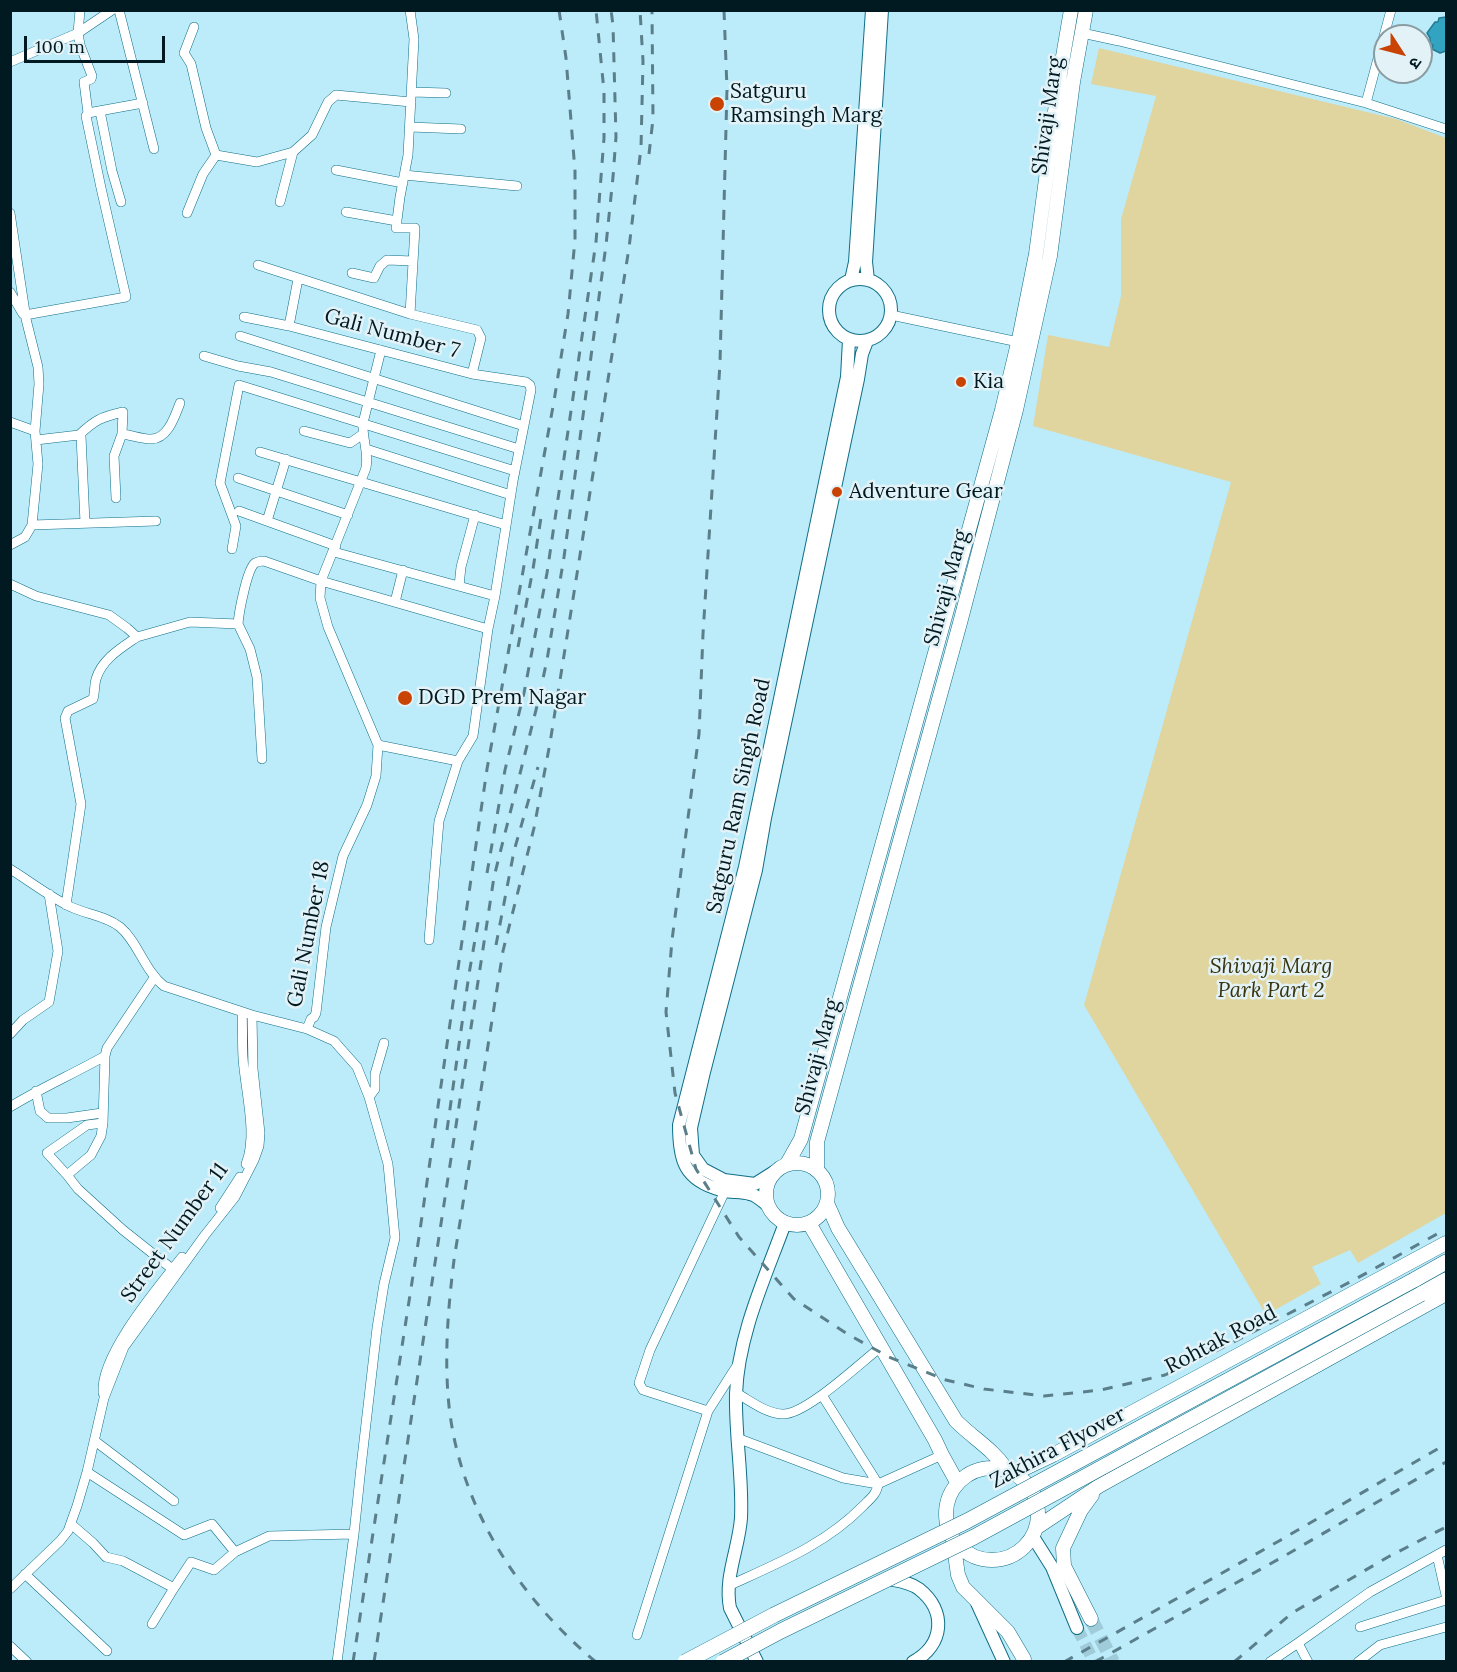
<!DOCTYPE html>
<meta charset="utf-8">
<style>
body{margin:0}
#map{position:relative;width:1457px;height:1672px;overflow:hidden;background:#bcebfa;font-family:Lora,"Noto Sans Devanagari",serif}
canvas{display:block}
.frame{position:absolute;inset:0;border:12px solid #011a21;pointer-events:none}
.north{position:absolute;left:1373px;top:24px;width:60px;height:60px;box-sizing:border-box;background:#e3f2f7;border:2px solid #899ca1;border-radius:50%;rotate:126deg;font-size:16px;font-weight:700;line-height:24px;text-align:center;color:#011a21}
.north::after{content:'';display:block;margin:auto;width:21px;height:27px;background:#c94305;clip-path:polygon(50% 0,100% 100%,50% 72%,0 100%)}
.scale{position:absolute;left:24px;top:36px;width:141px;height:27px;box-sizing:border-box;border:3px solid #011a21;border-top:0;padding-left:8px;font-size:18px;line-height:21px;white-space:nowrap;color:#011a21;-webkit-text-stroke:4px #e3f2f7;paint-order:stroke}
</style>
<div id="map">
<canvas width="1457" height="1672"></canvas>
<div class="frame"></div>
<div class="north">उ</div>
<div class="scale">100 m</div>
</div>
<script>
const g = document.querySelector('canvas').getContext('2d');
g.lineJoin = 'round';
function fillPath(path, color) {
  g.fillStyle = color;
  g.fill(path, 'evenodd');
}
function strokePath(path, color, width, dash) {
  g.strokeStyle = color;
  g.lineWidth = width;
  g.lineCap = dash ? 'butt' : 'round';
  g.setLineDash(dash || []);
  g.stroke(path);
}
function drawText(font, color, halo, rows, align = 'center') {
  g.font = font + ' Lora,serif';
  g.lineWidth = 5;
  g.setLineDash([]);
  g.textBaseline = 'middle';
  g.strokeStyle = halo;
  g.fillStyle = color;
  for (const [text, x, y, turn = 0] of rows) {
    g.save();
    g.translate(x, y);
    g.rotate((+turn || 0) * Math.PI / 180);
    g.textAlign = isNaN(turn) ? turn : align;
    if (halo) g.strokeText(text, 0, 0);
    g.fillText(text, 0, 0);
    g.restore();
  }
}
const green = new Path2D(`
 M1099,48L1396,119L1446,138V1213L1358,1263L1350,1250L1312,1267L1321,1284L1266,1315L1084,1005L1231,482L1033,426L1048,335L1109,347L1121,296V219L1156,96L1091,84Z`);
const water = new Path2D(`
 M1446,17V51L1440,53L1432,49L1433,45L1430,44V38L1427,33L1435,22H1438L1439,18Z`);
const tertiaryTunnel = new Path2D(`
 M1077,1628L1094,1662`);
const secondaryTunnel = new Path2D(`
 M1091,1619L1113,1662`);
const minor = new Path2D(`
 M80,10L78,33L112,10
 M119,10L154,149
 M410,10L414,39L408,155L400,197L396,228H415L410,314L477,330L481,338L472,374
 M194,27L184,53L191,64L206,128L216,155
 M1082,33L1119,41L1366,103L1391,10
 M10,62L78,33L80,45L92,76L91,79L84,82L88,113
 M412,92L446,93
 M1366,103L1446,129
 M100,111L112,171L121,202
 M410,127L461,129
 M336,170L403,183
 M404,175L517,186
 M280,202L293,152
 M346,212L397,221
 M10,213L26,319L38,367L39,384L35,431L38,464L32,525L25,537L10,545
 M187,213L203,174L216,155L257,162L293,152L312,135L328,102L336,95L411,102
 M258,265L410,314
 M352,273L374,278L380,266L387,260L413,261
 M10,292L23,314
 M25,315L126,297L101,188L86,116L88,113L143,103
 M891,315L1023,343
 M244,317L289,326L472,374L526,382L530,385L531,390L513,481L495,596L488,629L473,736L458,761L439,821L429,940
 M289,326L298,279
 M240,336L524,426
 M204,356L238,366L271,372L519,449
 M10,422L35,431
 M304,431L350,443L363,434
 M122,434C131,435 142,439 151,439C168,439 175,416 180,403
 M79,435C95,420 101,417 123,412L122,434L114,456L116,498
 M36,440L79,435L81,436L85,523
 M366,449L511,495
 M260,452L506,525
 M238,478L348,515
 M239,511L336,546
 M267,521L286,459
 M32,525L156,521
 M232,549L236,526L220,483L239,385L515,471
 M334,552L495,596
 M10,584L36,596L109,615L127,628L137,637C121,648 102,659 96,679C94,686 95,693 93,699L68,711L65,718L81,804L66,905
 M459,586L461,567L475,515
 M395,602L403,570
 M238,624C239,612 247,569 255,563C259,561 260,561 264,561L321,581L488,629
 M137,637L190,622L238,624L250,649L257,677L262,759
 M378,745L458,761
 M10,869C28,880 46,894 65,904C82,914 105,915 120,927C138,942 144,970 164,986L252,1015L307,1029L334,1041L357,1067L369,1097L388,1164L395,1238L384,1284L377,1328L361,1467L354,1534L337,1662
 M154,978L107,1048L105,1056L103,1123L101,1136L91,1155L67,1175L78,1189L123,1230L176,1272
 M242,1012C243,1027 242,1043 243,1058C245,1090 258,1135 246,1164
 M307,1029L311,1019L314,1017L316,1013L326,927L343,856L367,805L376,776L378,745L328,627L320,598L321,581L366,468C369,453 362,438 363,423L381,350
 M10,1034L23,1020L49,1002L58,951L49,894
 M36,1091L40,1111L48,1118H67L102,1113
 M369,1097L375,1089V1074L384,1043
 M10,1107C41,1088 73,1074 105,1056
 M67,1175L47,1153L87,1125L103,1123
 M220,1208L240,1177
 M103,1393C100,1355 159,1286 182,1257
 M736,1393C751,1401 765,1413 782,1414C805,1416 861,1362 881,1347
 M708,1411L643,1390L639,1383L650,1350L725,1191
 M737,1438L843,1478L878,1484L942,1455
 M95,1441L174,1501
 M87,1472L184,1535L212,1524L235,1552
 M71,1524L93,1543L106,1557L123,1561L174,1588L152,1624
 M1437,1555L1446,1595
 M25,1574L107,1651
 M728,1586C776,1564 825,1545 863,1506C870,1499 877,1494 878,1484L822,1395
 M174,1588L191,1562L214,1570L235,1552L269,1536L354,1534
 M10,1589L60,1541L68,1531L77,1506L87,1472L104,1398L124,1347L205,1235L235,1197L254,1160L259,1146L260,1133L253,1069L252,1015
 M1360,1627L1446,1600
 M637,1635L708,1411L738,1364
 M1298,1643L1308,1662
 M10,1646L27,1662
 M1270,1662L1298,1643L1370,1592L1446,1550
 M1358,1662L1380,1645L1446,1627`);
const tertiary = new Path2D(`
 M829 310a31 31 0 1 1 62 0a31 31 0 1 1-62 0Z
 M851,280L855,262L872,10
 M868,280L866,262L882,10
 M774,1172L755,1184L724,1180L703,1169L693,1155L691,1128L704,1072L756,870L765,818L858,379L862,354L867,341
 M766,1204C761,1200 756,1195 750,1194C741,1191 730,1193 721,1190C684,1180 679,1160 679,1125L745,867L847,377L849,340
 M1030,1540H1035L1052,1567L1077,1628
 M888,1579C898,1581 910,1582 919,1589C947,1611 944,1645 913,1662
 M977,1603L1004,1662
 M757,1662L730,1608C724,1577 739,1548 741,1518C743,1477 735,1436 736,1394C738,1335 765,1278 785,1223`);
const secondary = new Path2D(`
 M766 1194a31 31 0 1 1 62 0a31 31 0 1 1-62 0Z
 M787,1164L801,1139L1002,410L1019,339L1036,254L1060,74L1071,10
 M817,1170V1142L960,623L1016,410L1050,256L1073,82L1086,10
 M827,1203L838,1228L956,1421C974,1439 992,1448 1007,1470
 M809,1223L935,1440L942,1455L957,1482
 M946 1514a46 46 0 1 1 92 0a46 46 0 1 1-92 0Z
 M1015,1473L1053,1455L1446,1243
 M1036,1528L1099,1486L1446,1294
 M953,1540L958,1575L963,1587L1008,1632L1024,1659
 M1091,1619L1064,1566L1063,1548L1081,1510L1092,1495`);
const primary = new Path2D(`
 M1414,1280L1446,1262
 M1421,1294L1446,1280`);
const rail = new Path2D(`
 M724,10L727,89L720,363L703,634L699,734L672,940L666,1012L675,1093L696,1169L739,1237L794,1299L849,1335L889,1357L946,1380L984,1389L1044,1396L1101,1390L1165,1375L1218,1350L1352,1281L1446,1229
 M649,154L653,119L652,10
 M518,647L533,569L542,511
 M487,873L505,770L524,693L547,573L596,242L604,138V91L596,10
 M496,945L514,851L538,767
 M447,1130L469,974L479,917
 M353,1662L419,1237L487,769L554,401L568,314L575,240V171L566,58L559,10
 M374,1662L494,877L537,706L547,660L564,557L606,245L613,177L616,137L613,25L611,10
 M596,1662C518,1597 460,1507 449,1406C444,1357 448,1308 454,1260L503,951L534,828L550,743L629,248L641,148L643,61L640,10
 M1064,1662L1279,1541L1446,1444
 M1095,1662L1286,1555L1446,1462
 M1234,1662L1292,1613L1388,1557L1446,1527`);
const primaryBridge = new Path2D(`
 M685,1662L774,1615L967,1521L1414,1280
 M723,1662L781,1631L974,1537L1421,1294`);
const markers = [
 [717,104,8,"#c94305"],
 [961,382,6,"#c94305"],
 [837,492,6,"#c94305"],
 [405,698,8,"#c94305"]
];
const poiNames = [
 ["Satguru",730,92],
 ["Ramsingh Marg",730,116],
 ["Kia",973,382],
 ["Adventure Gear",849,492],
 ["DGD Prem Nagar",418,698]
];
const streetNames = [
 ["Shivaji Marg",1048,116,-82],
 ["Gali Number 7",392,334,15],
 ["Shivaji Marg",947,588,-75],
 ["Satguru Ram Singh Road",739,796,-78],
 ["Gali Number 18",309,934,-79],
 ["Shivaji Marg",818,1057,-75],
 ["Street Number 11",175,1233,-54],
 ["Rohtak Road",1221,1340,-28],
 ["Zakhira Flyover",1058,1448,-28]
];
const parkNames = [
 ["Shivaji Marg",1271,967],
 ["Park Part 2",1271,991]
];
fillPath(green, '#e0d59f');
fillPath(water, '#32a4c2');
strokePath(water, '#237b92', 1.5);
strokePath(tertiaryTunnel, '#a0ccd9', 12, [12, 6]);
strokePath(secondaryTunnel, '#a0ccd9', 14, [14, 7]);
strokePath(minor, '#0f6f86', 10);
strokePath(tertiary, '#0f6f86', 14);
strokePath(secondary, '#0f6f86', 15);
strokePath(primary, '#0f6f86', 16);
strokePath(minor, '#fff', 9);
strokePath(tertiary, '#fff', 12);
strokePath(secondary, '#fff', 14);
strokePath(primary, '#fff', 15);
strokePath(rail, '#5b7f8a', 3, [10, 10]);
strokePath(primaryBridge, '#0f6f86', 16, []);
strokePath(primaryBridge, '#fff', 15);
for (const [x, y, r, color] of markers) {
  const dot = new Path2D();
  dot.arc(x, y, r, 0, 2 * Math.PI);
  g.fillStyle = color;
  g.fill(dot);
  strokePath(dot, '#e3f2f7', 2);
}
drawText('21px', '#011a21', '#e3f2f7', poiNames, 'left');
drawText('21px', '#011a21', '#e3f2f7', streetNames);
drawText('italic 21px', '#3a340e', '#e3f2f7', parkNames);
</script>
